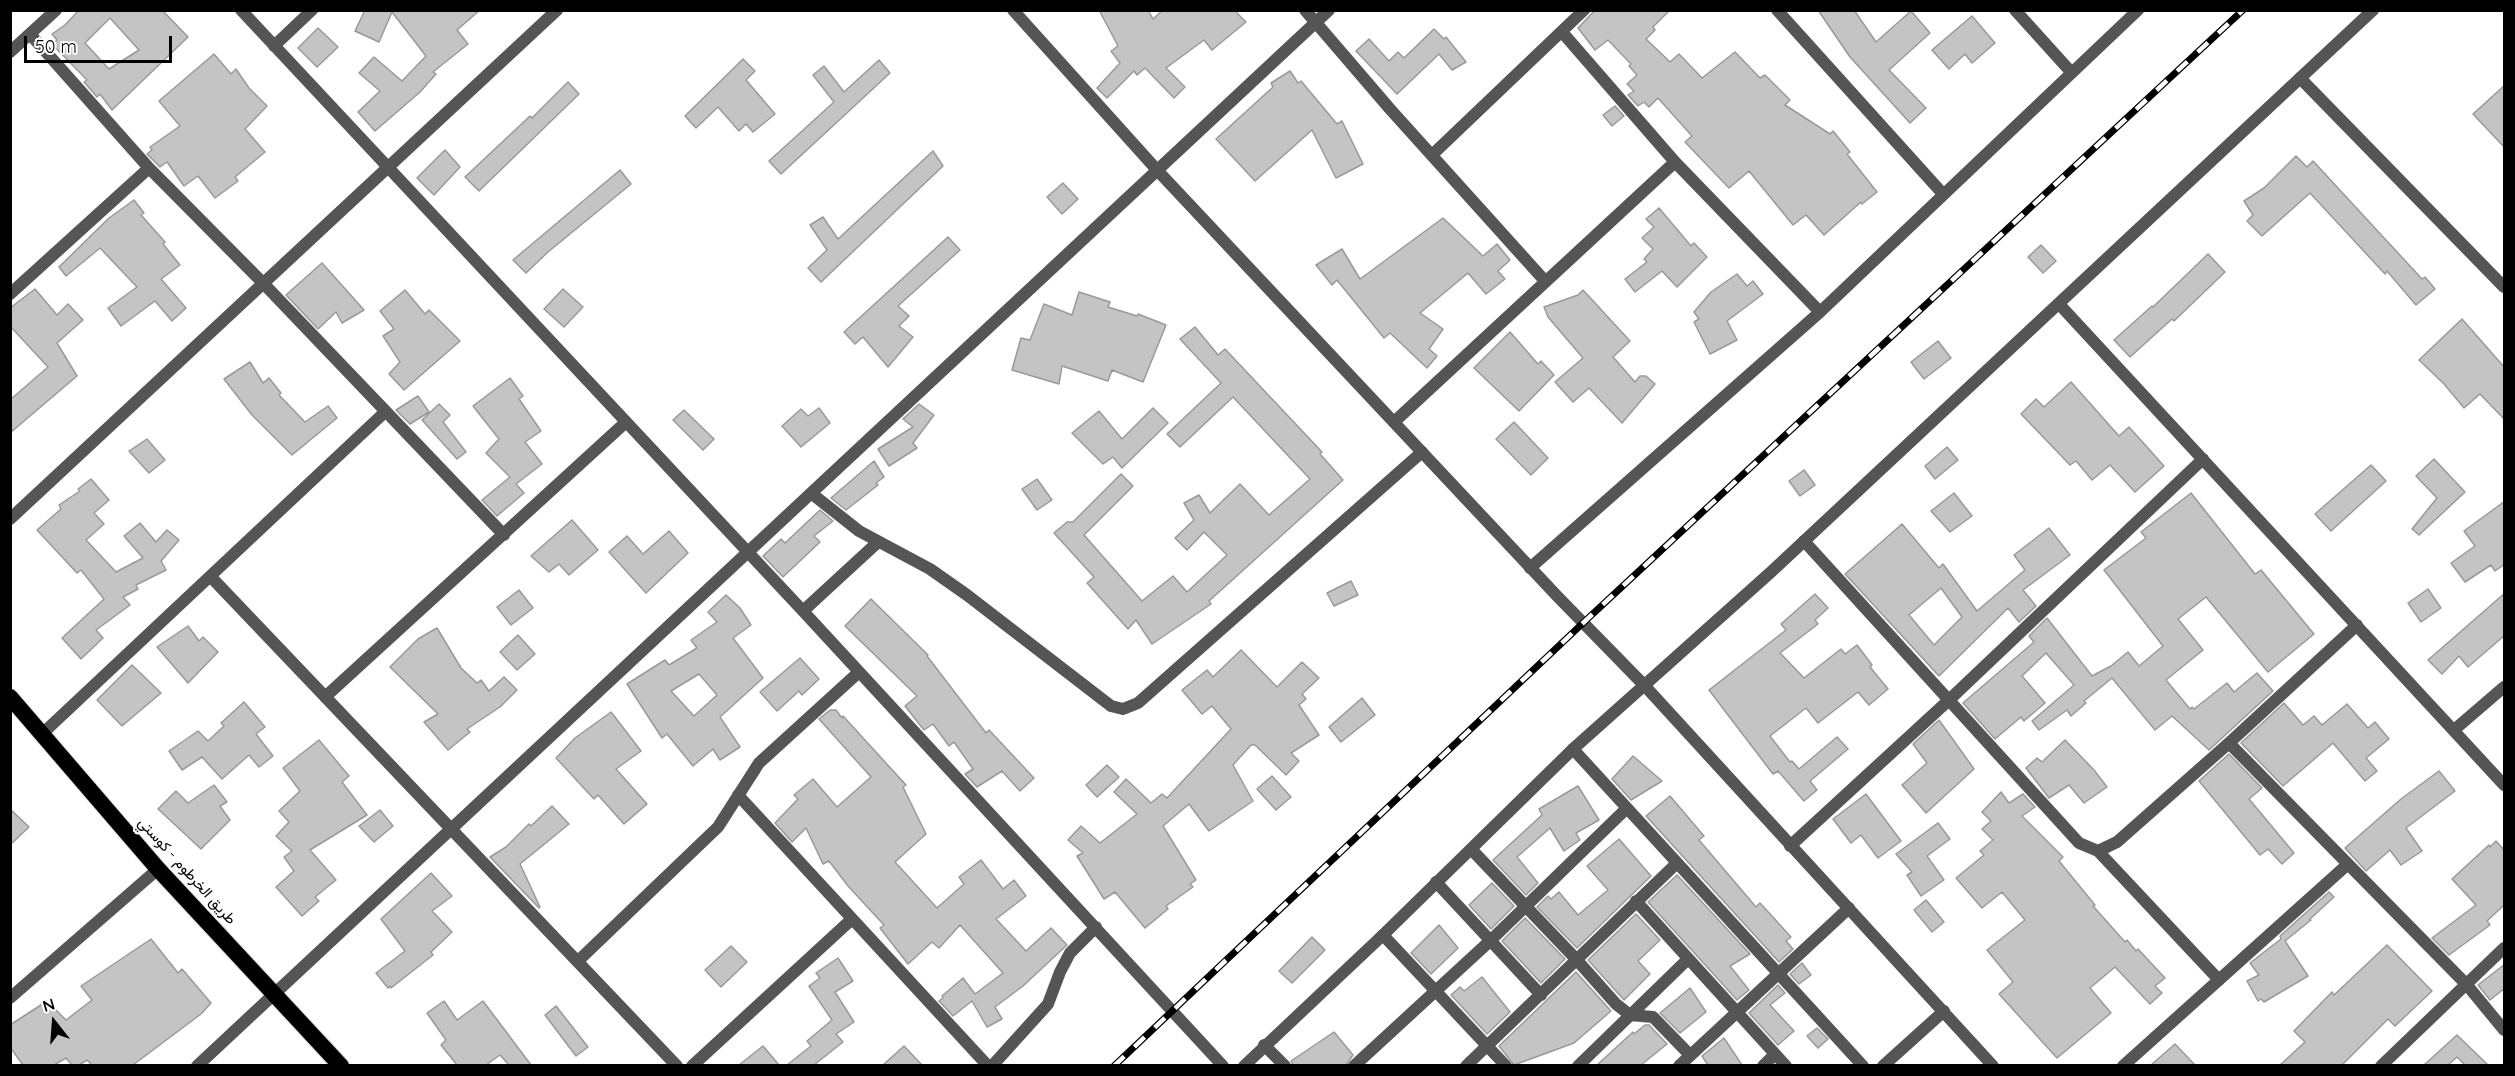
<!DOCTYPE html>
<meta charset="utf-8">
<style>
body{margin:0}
#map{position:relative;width:2515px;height:1076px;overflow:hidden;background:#fff;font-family:Quicksand,sans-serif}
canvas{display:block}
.frame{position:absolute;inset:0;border:12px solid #000;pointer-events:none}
.north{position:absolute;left:24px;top:992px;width:60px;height:60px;-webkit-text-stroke:4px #fff;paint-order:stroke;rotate:343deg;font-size:16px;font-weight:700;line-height:24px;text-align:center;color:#000}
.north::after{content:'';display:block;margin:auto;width:21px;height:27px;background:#000;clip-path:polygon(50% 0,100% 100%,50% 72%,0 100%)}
.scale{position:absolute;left:24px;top:36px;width:148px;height:27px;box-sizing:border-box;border:3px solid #000;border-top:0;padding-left:8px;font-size:18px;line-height:21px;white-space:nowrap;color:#000;-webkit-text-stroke:4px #fff;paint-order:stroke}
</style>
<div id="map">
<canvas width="2515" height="1076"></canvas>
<div class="frame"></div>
<div class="north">N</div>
<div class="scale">50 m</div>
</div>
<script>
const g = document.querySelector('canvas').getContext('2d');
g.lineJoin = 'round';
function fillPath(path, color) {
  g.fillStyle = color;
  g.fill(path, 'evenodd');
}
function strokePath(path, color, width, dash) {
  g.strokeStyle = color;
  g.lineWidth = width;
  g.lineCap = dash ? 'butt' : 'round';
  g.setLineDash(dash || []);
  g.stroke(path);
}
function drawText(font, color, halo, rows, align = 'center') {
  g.font = font + ' Quicksand,Vazirmatn,sans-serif';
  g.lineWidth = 4.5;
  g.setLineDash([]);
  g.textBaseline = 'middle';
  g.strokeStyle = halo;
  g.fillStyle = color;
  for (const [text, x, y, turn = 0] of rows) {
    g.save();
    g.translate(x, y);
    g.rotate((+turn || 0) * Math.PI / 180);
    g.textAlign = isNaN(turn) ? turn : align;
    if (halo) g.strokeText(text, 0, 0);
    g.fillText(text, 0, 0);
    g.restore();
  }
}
const building = new Path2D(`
 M79,10H162L188,37L112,110L100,94L97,97L84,82L87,80L52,44L57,40L52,34L65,25ZM110,18L139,50L109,69L85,43Z
 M365,10H480L457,30L468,44L433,72L436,74L420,92L375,131L358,112L380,91L359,73L374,57L402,81L426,56L392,12L379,42L355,31Z
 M1099,10H1148L1153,19L1163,10H1234L1246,22L1212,50L1204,40L1166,68L1185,87L1174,98L1145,68L1137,75L1134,71L1107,98L1097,88L1120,63L1111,51L1118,46Z
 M1595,10H1670L1653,27L1655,30L1646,39L1670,62L1679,54L1702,78L1735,52L1760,78L1765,75L1790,100L1785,105L1830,134L1833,131L1850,152L1847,154L1877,192L1862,204L1861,202L1824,235L1806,215L1793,225L1749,171L1729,188L1685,142L1692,136L1658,98L1649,107L1644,102L1638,106L1628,95L1634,91L1627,84L1637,75L1629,66L1631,64L1608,40L1595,50L1578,28Z
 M1818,10H1854L1876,42L1911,11L1930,33L1889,70L1926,108L1910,123L1850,57Z
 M1972,16L1995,43L1972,63L1965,54L1949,69L1932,50Z
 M318,28L338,47L317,67L298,48Z
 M1434,29L1444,39L1446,37L1466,62L1452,70L1439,54L1397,94L1356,51L1369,39L1389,61L1398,52L1404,58Z
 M214,54L231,74L236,69L249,88L267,106L245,129L265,152L235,177L238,181L215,198L198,176L184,186L167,162L160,167L147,154L152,150L150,147L180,126L159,101Z
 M743,59L755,71L746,80L775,114L753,132L746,124L739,131L718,107L696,128L685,116Z
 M879,60L890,73L781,174L769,161L834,102L813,75L824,66L844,92Z
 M1290,71L1298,83L1301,81L1337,124L1342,121L1363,164L1336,178L1312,130L1255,181L1216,139L1273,87L1271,83Z
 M568,82L579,94L479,191L465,177L530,116L532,118Z
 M2505,85V148L2473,114Z
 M1615,106L1624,116L1612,126L1603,115Z
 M445,150L460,167L434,195L417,178Z
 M933,151L943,166L821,282L808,268L827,250L810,225L823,217L838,239Z
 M2296,156L2307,167L2313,161L2422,279L2425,277L2435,289L2416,305L2387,271L2385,274L2310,193L2262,236L2247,221L2253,215L2244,201L2264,188Z
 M620,170L631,184L548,252L526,273L513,260Z
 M1063,183L1078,199L1062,214L1047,197Z
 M134,200L144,213L141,215L165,242L163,244L180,265L161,279L186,308L172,321L155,301L121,326L108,308L137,287L100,248L66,276L59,267L109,218Z
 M1659,208L1691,246L1694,243L1707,257L1677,287L1662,271L1635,292L1625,279L1647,262L1644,259L1653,249L1642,238L1654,227L1646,219Z
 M1443,218L1483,256L1497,244L1510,260L1498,271L1505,279L1486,294L1468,273L1420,313L1443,329L1429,349L1437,356L1427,368L1390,333L1384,338L1337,280L1332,285L1316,265L1342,249L1360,279Z
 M948,237L960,250L898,306L909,316L899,326L913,337L888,367L863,337L855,344L844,332Z
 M2041,245L2056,261L2043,273L2028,257Z
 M2208,254L2225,272L2174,321L2172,319L2130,357L2114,340L2152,306L2153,307Z
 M322,263L364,310L342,323L336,312L318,329L286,295Z
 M1737,274L1747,286L1753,281L1763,294L1727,321L1737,340L1710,354L1694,322L1699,319L1694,312L1711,292Z
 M35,289L57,315L68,304L83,320L57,343L77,376L10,433V400L48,367L10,326V308Z
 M563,289L583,307L564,327L544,309Z
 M405,290L425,314L429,310L460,341L404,390L389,374L400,362L383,336L394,329L380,311Z
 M1583,290L1630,341L1613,357L1635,382L1640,376H1646L1655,384L1622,423L1589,388L1573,402L1555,382L1583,358L1548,317L1544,307L1578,295Z
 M1079,292L1110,302L1108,307L1137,316L1138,314L1166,325L1143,382L1112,370L1108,381L1062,366L1059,384L1012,370L1021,338L1030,340L1044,304L1072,315Z
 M2462,319L2505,368V420L2480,394L2464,408L2444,384L2419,360Z
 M1195,327L1218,355L1225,349L1322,452L1320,454L1343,480L1209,601L1211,604L1152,644L1136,620L1128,629L1087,583L1094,577L1054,533L1067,522H1073L1121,474L1133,486L1084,535L1142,601L1173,576L1187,592L1227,555L1204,532L1187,550L1175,538L1194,520L1184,503L1199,495L1210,513L1240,484L1269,515L1310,479L1233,397L1180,447L1167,434L1221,383L1180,339Z
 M1510,332L1538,364L1541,361L1554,375L1519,411L1474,368Z
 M1938,341L1951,358L1924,379L1911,362Z
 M250,362L263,383L269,378L281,393L279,395L305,422L328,406L337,418L292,455L252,415L224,379Z
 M510,378L523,396L519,399L541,431L525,442L542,464L516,484L524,493L497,516L482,500L510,477L486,453L499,439L473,406Z
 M2071,382L2119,436L2129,427L2164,466L2135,492L2110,465L2092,480L2076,461L2070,465L2021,414L2036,399L2044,407Z
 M418,396L429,412L410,424L396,410Z
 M439,404L450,415L443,422L466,452L457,459L422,420Z
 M919,404L934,415L913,443L917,448L889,466L878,449L913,427L903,419Z
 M819,408L830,423L801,447L782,426L801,409L808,416Z
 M1153,408L1168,423L1122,468L1113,457L1103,464L1072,433L1099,411L1122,439Z
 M684,410L714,439L703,450L673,420Z
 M1514,422L1548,458L1531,475L1496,439Z
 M147,439L165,460L149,473L129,451Z
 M1947,447L1958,460L1935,479L1925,466Z
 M2434,459L2465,492L2419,535L2412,529L2437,498L2416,476Z
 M874,461L884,477L876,483L878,485L846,510L831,498Z
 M2371,465L2386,481L2331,531L2315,514Z
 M1804,470L1815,485L1800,496L1789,481Z
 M91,479L109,500L94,513L104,524L86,540L116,572L143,558L124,536L140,523L156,542L167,530L179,540L161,561L166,570L136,585L138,589L123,597L130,605L96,630L103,638L81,659L62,638L104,599L81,570L77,573L37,530L61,509L59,505L80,491L78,489Z
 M1037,479L1052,500L1037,510L1022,489Z
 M1954,493L1972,516L1950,532L1931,511Z
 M2191,493L2255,574L2261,570L2314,634L2268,672L2206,597L2178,619L2203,650L2166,680L2190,709L2192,707L2194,709L2227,683L2234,692L2257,673L2273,691L2209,750L2172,716L2155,730L2112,678L2084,701L2086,703L2071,716L2067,710L2039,730L2032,721L2074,685L2046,653L2022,676L2045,703L2024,721L2021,717L1995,739L1963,703L2034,642L2029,636L2047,618L2092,676L2111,666L2128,652L2139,666L2163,646L2104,570L2146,538L2141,532Z
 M2505,501V564L2495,571L2491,565L2465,582L2451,563L2475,546L2464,531Z
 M820,510L833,521L814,536L820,542L783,577L763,556L781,539L785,543Z
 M572,520L598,550L569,575L559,564L549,572L531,556Z
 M1902,524L1939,568L1943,564L1977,611L2025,570L2014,555L2049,528L2070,555L2023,590L2036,606L2019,622L2008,608L1939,676L1845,574ZM1941,588L1962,617L1934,645L1909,615Z
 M669,531L688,553L646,593L609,552L627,536L643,554Z
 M1351,581L1358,595L1334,606L1327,593Z
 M2428,589L2441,608L2421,622L2408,603Z
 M519,590L533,608L511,625L497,607Z
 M2505,593V635L2468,667L2459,656L2442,674L2428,660Z
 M1815,594L1828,608L1815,620L1818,624L1780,653L1804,678L1841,649L1845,654L1857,645L1872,665L1870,667L1888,689L1869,705L1858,692L1818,723L1806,708L1770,736L1790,762L1792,761L1799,769L1837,737L1848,749L1810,781L1817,790L1804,801L1778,771L1773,774L1709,690L1786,630L1781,624Z
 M726,595L740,608L751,625L733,638L763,678L720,717L740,747L720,760L713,749L693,766L667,734L662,738L627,684L665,660L669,665L697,648L691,640L717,622L708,612ZM699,674L717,695L694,716L671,691Z
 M871,599L928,655L927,656L986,733L989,730L1034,778L1020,791L1002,771L977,787L965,774L973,769L954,742L949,746L933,724L924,730L920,725L905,706L917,696L845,626Z
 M188,626L199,641L203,637L218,652L188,683L157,647Z
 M437,628L461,668L477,683L481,680L489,691L504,677L517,690L500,707L467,729L470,732L448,750L424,722L438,714L390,667L418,639Z
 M518,635L535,654L517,670L500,652Z
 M1241,650L1277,687L1302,662L1319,678L1302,694L1306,699L1299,705L1319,735L1291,753L1299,761L1286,775L1255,745H1251L1233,765L1253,801L1209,831L1189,804L1163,826L1196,880L1190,884L1193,887L1166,906L1168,909L1145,928L1115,892L1104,899L1077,856L1083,853L1068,840L1081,826L1100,843L1137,814L1114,792L1126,779L1151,803L1162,794L1167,798L1231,729L1212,706L1202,714L1182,690L1207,670L1213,677Z
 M800,658L819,679L802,695L799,691L777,711L760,692Z
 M132,665L161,693L122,726L97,700Z
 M1362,698L1375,715L1341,742L1329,727Z
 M244,702L265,727L256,734L273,756L259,767L249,755L222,779L202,757L182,770L169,751L198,731L208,741L224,726L221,723Z
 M2284,703L2303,725L2314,716L2322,725L2347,704L2368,728L2375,722L2389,739L2366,758L2377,771L2365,781L2333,743L2283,786L2241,743Z
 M830,710H836L842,718L843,716L906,785L903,787L926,834L895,862L937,908L964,884L959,877L981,860L1003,889L1014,880L1026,896L996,919L1026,951L1051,928L1067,945L1023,986L995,1007L1002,1019L987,1027L972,1001L953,1016L939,1001L943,998L942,996L963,978L975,994L1003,973L960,925L939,948L932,942L908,964L880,928L884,925L848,886L829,861L823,864L806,828L792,842L775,823L798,799L794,795L813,779L837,807L871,777L819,719Z
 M611,712L641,751L616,769L647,804L624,824L598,795L594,799L556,758L575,738Z
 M1939,720L1974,769L1926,813L1902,785L1927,763L1913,744Z
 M319,740L349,776L342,782L367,815L310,850L336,880L315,897L319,901L302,916L276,887L294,871L284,857L292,851L276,836L289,822L279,811L300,791L283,768Z
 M2065,740L2094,770L2107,787L2084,803L2069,785L2049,798L2026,768L2037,758L2042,762Z
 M2229,754L2262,788L2249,799L2294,853L2282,864L2268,849L2260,855L2199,781Z
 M1633,756L1662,781L1631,800L1612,779Z
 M1107,765L1119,777L1097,797L1086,785Z
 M2439,771L2455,791L2406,828L2422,851L2401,865L2390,850L2366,871L2345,848L2401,799Z
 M1272,776L1291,797L1276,810L1257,789Z
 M214,785L227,802L220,806L230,820L201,849L158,809L176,791L188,803Z
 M1578,786L1599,820L1576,833L1580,840L1564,851L1550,828L1517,857L1538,883L1526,895L1493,860L1542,815L1539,809Z
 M2001,792L2009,803L2023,794L2035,807L2022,816L2063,857L2059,861L2095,905L2093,906L2125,942L2127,940L2136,951L2138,949L2165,978L2155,986L2162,993L2150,1004L2115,967L2090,988L2111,1013L2057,1058L1999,994L2013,982L1987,950L2025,920L2002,892L1982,908L1956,878L1984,855L1980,851L1993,840L1982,829L1991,821L1982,812Z
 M1866,794L1901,841L1878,858L1861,835L1851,843L1833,819Z
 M1670,796L1704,836L1699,840L1756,907L1760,903L1791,937L1786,941L1793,949L1779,962L1646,816Z
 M552,806L569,824L520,864L540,907L539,908L490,857L506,847L529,824L531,826Z
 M10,809L29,827L10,845Z
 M380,810L393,826L374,842L359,826Z
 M1938,823L1950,839L1927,856L1944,880L1921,896L1907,875L1912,872L1896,854Z
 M1619,839L1651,876L1577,948L1537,907L1548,896L1551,899L1559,892L1578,915L1608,890L1587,866Z
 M2496,841L2505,851V904L2487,921L2490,925L2449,955L2432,938L2476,905L2452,879L2489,845L2490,847Z
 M431,873L452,896L432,911L452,932L431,952L433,955L391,988L390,986L388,988L376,973L405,951L381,919Z
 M1677,875L1750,954L1730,966L1749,990L1737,1000L1648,902Z
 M1492,883L1514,906L1491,929L1469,905Z
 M2329,892L2334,897L2310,919L2311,920L2285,941L2308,976L2264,1002L2261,999L2258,1001L2247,981L2259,975L2250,963L2281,939L2280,936Z
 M1926,900L1944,922L1932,932L1914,910Z
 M1636,914L1660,940L1638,961L1650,974L1624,1000L1588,960Z
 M1525,918L1565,959L1541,983L1502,941Z
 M1439,925L1458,948L1431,974L1411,953Z
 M1312,937L1325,950L1292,983L1279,971Z
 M151,939L178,973L182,969L211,1003L201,1014L133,1065H92L87,1060L79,1065H72L66,1058L54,1065H23L10,1047V1025L47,1001L66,1020L92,1000L81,986Z
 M2387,945L2432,991L2395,1026L2388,1019L2342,1065H2280L2305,1042L2294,1031L2332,992L2334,995Z
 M731,946L747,962L721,987L705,970Z
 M838,958L853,981L835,992L854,1022L836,1034L843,1042L814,1065H787L811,1046L807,1041L832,1020L809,986L820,978L816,973Z
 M1802,963L1811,975L1799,984L1790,974Z
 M2505,964V988L2490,1000L2478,985Z
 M1576,972L1611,1011L1574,1043L1514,1065L1499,1046Z
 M1482,977L1510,1012L1487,1034L1451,995L1460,987L1464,991Z
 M1778,985L1785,993L1770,1005L1794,1031L1778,1045L1749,1013Z
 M1690,988L1706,1012L1680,1033L1660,1013Z
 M444,1001L457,1020L483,1001L531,1065H509L500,1055L486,1065H457L441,1045L446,1040L427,1013Z
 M556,1006L588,1047L576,1056L545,1015Z
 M1645,1025H1649L1667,1044L1641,1065H1597L1633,1032L1634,1034Z
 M1817,1028L1828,1039L1818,1048L1807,1036Z
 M1334,1032L1353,1055L1346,1065H1293L1291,1061Z
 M2457,1035L2488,1065H2465L2457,1057L2448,1065H2424Z
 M1724,1038L1742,1065H1708L1702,1056Z
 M2175,1044L2195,1065H2151Z
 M763,1046L779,1065H739Z
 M904,1046L922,1065H883Z`);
const minor = new Path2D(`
 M241,10L803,611L1223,1066
 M1305,10L1390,109L1545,281
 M1777,10L1943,194
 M2015,10L2071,72
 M1562,32L1675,162L1820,312
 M30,34L149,168L264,284L504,535
 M274,46L312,10
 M10,52L56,10
 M2300,78L2504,287
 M1433,154L1584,10
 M10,294L149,168
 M2059,304L2504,785
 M1394,422L1675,162
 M811,493L859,531L930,569L967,595L1111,706L1123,709L1138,703L1422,452
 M10,519L557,10
 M1804,541L2079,843L2098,851L2117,842L2229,743L2357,625
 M1530,568L1820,312L2138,10
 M211,577L677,1066
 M803,611L878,542
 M325,697L626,422
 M2454,730L2504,687
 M42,734L385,412
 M2229,743L2467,985L2504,1030
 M1573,749L1863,1066
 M738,795L988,1066
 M1790,846L1949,700L2203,459
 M1471,849L1576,959L1616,1004L1630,1015L1653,1017L1690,1055
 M2098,851L2219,980
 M1436,882L1541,995
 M1636,901L1786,1066
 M1383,935L1506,1066
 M578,961L718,827L759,763L859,672
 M10,998L158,869
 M1264,1045L1285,1066
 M197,1066L1329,10
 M692,1066L852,919
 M992,1066L1048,1004L1060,972L1070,953L1096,927
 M1354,1066L1491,940L1627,808
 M1466,1066L1677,863
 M1578,1066L1688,959
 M1679,1066L1849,908
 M1763,1066L1775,1054
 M1883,1066L1944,1011
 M2123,1066L2348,864
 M2381,1066L2504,948`);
const tertiary = new Path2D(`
 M1013,10L1157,170L1558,597L1644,685L1993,1066
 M1244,1066L1383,935L1573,749L1771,572L2373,10`);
const trunk = new Path2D(`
 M10,697L158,869L341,1066`);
const rail = new Path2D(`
 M1114,1066L1583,623L2243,10`);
const streetNames = [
 ["طريق الخرطوم - كوستي",187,871,48]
];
fillPath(building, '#c4c4c4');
strokePath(building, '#999', 1.5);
strokePath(trunk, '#dbdbdb', 18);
strokePath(minor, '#555', 12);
strokePath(tertiary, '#555', 12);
strokePath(trunk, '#000', 16);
strokePath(rail, '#000', 7);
strokePath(rail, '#fff', 4.5, [14]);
drawText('15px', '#000', '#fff', streetNames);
</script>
